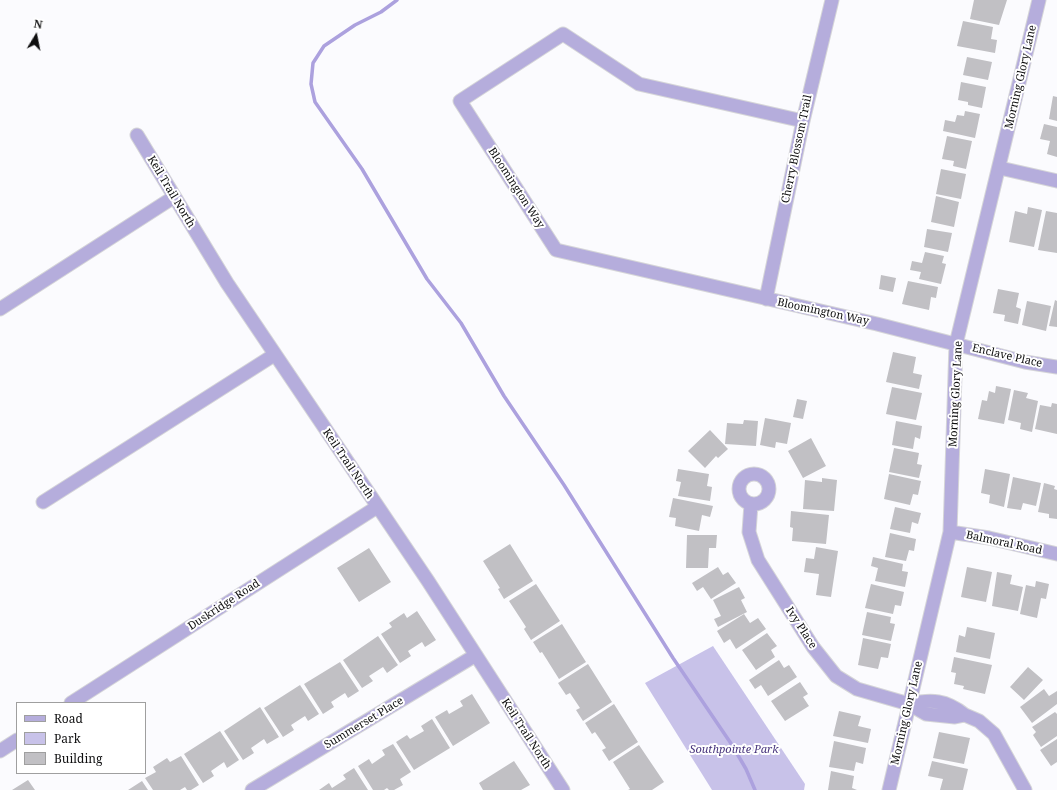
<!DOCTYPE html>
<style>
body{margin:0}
#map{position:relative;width:1057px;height:790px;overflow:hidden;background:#fbfbfe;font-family:"Noto Serif",serif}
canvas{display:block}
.legend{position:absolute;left:16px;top:702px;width:130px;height:72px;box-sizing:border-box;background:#fff;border:1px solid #9f9f9f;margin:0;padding:5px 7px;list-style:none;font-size:12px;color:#0e0e0f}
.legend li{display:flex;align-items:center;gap:8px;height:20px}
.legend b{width:20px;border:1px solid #9f9f9f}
.north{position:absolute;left:16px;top:16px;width:40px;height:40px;-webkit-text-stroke:3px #fff;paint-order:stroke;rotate:10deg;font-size:11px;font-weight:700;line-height:16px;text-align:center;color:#0e0e0f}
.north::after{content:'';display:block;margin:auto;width:14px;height:18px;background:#0e0e0f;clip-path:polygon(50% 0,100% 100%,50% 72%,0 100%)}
</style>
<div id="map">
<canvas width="1057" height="790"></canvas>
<ul class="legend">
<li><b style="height:5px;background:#b5addc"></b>Road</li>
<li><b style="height:11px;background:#c8c2e9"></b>Park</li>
<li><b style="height:11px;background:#c1c0c4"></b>Building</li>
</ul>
<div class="north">N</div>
</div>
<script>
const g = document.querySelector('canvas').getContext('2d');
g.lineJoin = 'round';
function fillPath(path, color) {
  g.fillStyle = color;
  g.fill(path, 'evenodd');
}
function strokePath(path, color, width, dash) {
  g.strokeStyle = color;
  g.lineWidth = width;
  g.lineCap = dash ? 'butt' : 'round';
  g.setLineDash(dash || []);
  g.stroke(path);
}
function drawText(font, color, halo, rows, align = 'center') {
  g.font = font + ' "Noto Serif",serif';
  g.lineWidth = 4;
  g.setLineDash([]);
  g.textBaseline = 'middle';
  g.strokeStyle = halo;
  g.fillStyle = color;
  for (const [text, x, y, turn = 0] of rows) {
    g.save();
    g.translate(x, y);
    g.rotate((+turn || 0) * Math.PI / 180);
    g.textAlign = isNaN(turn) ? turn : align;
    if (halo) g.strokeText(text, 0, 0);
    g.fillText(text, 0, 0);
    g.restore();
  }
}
const green = new Path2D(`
 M713,646L805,784L804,790H712L645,683Z`);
const stream = new Path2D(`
 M397,0L381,12L355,25L324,46L313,63L311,84L315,102L362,169L427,279L461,323L504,396L564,485L673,658L732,745L746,769L755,790`);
const building = new Path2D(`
 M974,0H1007L999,25L970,19Z
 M963,21L993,27L991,39L997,40L995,53L957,46Z
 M967,57L992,62L988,80L963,75Z
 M961,82L986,87L982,108L968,105V102L958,100Z
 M1053,96L1057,97V121L1049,119Z
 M965,111L980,114L975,138L943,131L945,120L955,122L957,115L964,116Z
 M1044,124L1057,127V157L1047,154L1050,141L1040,139Z
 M947,136L972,141L966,169L953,166L954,161L942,159Z
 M941,169L966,174L961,199L936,194Z
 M936,196L959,202L954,227L931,222Z
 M1028,207L1042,210L1034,247L1009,242L1015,211L1027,214Z
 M1046,211L1057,213V253L1038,250Z
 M927,229L952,233L948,252L924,247Z
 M925,252L944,256L942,263L946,264L941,284L919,279L921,272L910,270L912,261L922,263Z
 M881,275L896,278L893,292L879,289Z
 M908,281L938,287L936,298L931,297L929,310L902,304Z
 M998,289L1019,293L1016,307L1021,309L1018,324L1004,321L1005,315L993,313Z
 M1055,300L1057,301V327L1049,326Z
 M1027,301L1051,306L1046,331L1022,325Z
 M893,352L916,357L913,373L922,375L919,389L886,382Z
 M996,386L1011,389L1004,424L978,419L982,400L987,401L989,391L995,393Z
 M892,387L922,393L916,420L886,414Z
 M1014,390L1028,393L1026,398L1038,401L1032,432L1020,429L1021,423L1008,420Z
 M797,399L807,401L803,419L793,417Z
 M1052,403L1057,404V434L1035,429L1040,405L1051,407Z
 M765,418L791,423L787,444L776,442L775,448L760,445Z
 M744,420L758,421L756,446L725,444L727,423L743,424Z
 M896,421L922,426L920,439L915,437L913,449L892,445Z
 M710,430L728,449L718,458L716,456L705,468L688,451Z
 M811,438L826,466L803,478L788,451Z
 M894,448L919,453L917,464L922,465L919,478L889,472Z
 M678,469L709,474L707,486L712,487L710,501L678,496L681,482L676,481Z
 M985,469L1010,474L1004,507L989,503L990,495L981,493Z
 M889,474L921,481L918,495L913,494L910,505L884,499Z
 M1013,477L1041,483L1036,506L1023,503L1021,510L1007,508Z
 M822,478L837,480L834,511L803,509L805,480L822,482Z
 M1044,483L1055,486L1054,489L1057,490V519L1049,518V514L1038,512Z
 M673,498L713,506L710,517L702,515L699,531L675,526L676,518L669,517Z
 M895,507L921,513L918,524L912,522L910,533L890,529Z
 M791,511L829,515L826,544L792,541L793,528L790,527Z
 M890,533L916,539L914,551L909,550L906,561L885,557Z
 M687,535H717L716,548H709L708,568H686Z
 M510,544L533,581L504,599L498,589L500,588L483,561Z
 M816,547L838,551L831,597L816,595L819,574L804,572L806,558L814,559Z
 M369,548L391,582L359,602L337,568Z
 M873,557L903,564L902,571L908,572L905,587L875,581L878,568L871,566Z
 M718,567L723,575L728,572L736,583L711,599L703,587L697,591L692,583Z
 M967,567L992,572L986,602L961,597Z
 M997,572L1012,575L1010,584L1023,587L1018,611L992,606Z
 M1036,581L1049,584L1046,599L1041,598L1037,618L1020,614L1026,585L1035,587Z
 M536,584L560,621L531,640L524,629L526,627L509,601Z
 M871,584L904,592L901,606L895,605L893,614L865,608Z
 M739,587L745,598L741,600L747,612L718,627L714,619L721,616L713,600Z
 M417,611L436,640L425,647L422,642L408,651L411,656L400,663L381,634L392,627L389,623L404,613L407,618Z
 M867,612L891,617L890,623L895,624L891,641L862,635Z
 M744,614L750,623L758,618L766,629L736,649L730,639L724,643L717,631Z
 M562,624L586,662L559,679L542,652L540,653L533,642Z
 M967,627L995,633L990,659L956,652L959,635L965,637Z
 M767,633L777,646L771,650L775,657L756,670L742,650Z
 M378,636L398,665L387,673L383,667L369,676L373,681L362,688L343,660Z
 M863,638L891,644L888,658L881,657L878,669L858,665Z
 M954,657L992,665L985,694L963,689L964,686L954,684L956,673L951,672Z
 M779,660L784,668L789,665L797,677L768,696L761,685L755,689L749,680Z
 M340,662L359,691L348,698L345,693L331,702L334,707L323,714L304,684Z
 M588,664L612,702L583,721L576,710L580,708L570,693L566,695L558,683Z
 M1028,667L1043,680L1024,700L1010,687Z
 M800,682L808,694L803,697L809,706L785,721L771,701Z
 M300,685L319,714L308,721L305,716L291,725L294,730L283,737L264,708Z
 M1044,689L1049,696L1057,691V704L1032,723L1020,707Z
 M472,694L490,723L453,746L435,717L447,710L449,714L463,706L460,701Z
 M614,704L638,742L609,761L602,750L606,748L595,732L592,734L585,723Z
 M260,707L279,737L267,744L264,739L251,748L254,753L243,760L224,731Z
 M839,711L861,716L858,726L871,729L868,743L833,736Z
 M1055,712L1057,714V736L1041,747L1033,735L1036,732L1032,727Z
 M432,719L450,748L414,770L396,742L407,735L410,739L424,731L421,726Z
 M220,731L239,760L227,768L224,762L211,771L214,776L203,783L184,754Z
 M939,732L970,738L964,764L933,758Z
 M1057,739V762L1051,766L1040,750Z
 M834,741L866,748L863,764L856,762L854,771L829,767Z
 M393,744L411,772L400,779L403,785L394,790H389L387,788L384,790H373L358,766L369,759L372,764L385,755L382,750Z
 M639,745L664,782L652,790H628L630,789L613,762Z
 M181,756L199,785L191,790H187L185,787L180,790H153L145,778L156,772L153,767L167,758L170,762Z
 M514,761L530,785L521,790H483L479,783Z
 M932,761L968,769L963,790H940L943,779L928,776Z
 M354,768L368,790H319L329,783L332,788L346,779L343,775Z
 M831,771L854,776L852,788L857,790H828Z
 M28,780L35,790H12Z
 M142,781L148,790H128Z`);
const minor = new Path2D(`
 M803,121L639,84L563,34L460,101L556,250L877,324L1025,362L1057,367
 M137,135L227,283L428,581L563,790
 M1000,168L1057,181
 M766,299L803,121L832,0
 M0,309L174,197
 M739 489a15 15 0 1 1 30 0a15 15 0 1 1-30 0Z
 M43,502L274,355
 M751,504L749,532L758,560L813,647L836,676L857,689L909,704L926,714L955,717L965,715L979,721L994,734L1025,790
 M950,532L989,538L1057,554
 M71,703L377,507
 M909,704C932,699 946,700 965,715
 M0,751L17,740
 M252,790L476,655
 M889,790L950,532L956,344L1039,0`);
const streetNames = [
 ["Morning Glory Lane",1021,77,-77],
 ["Cherry Blossom Trail",797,149,-78],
 ["Bloomington Way",516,188,57],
 ["Keil Trail North",171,192,59],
 ["Bloomington Way",823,312,12],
 ["Enclave Place",1007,356,13],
 ["Morning Glory Lane",956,394,-87],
 ["Keil Trail North",348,464,56],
 ["Balmoral Road",1004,543,12],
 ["Duskridge Road",224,605,-33],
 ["Ivy Place",801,628,57],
 ["Morning Glory Lane",907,713,-77],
 ["Summerset Place",364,723,-31],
 ["Keil Trail North",526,734,57]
];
const parkNames = [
 ["Southpointe Park",734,750]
];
fillPath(green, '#c8c2e9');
strokePath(stream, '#aca1de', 3.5);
fillPath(building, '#c1c0c4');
strokePath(minor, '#d5d5d8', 15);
strokePath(minor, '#b5addc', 13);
drawText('11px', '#0e0e0f', '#fff', streetNames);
drawText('italic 11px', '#47347c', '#fff', parkNames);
</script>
